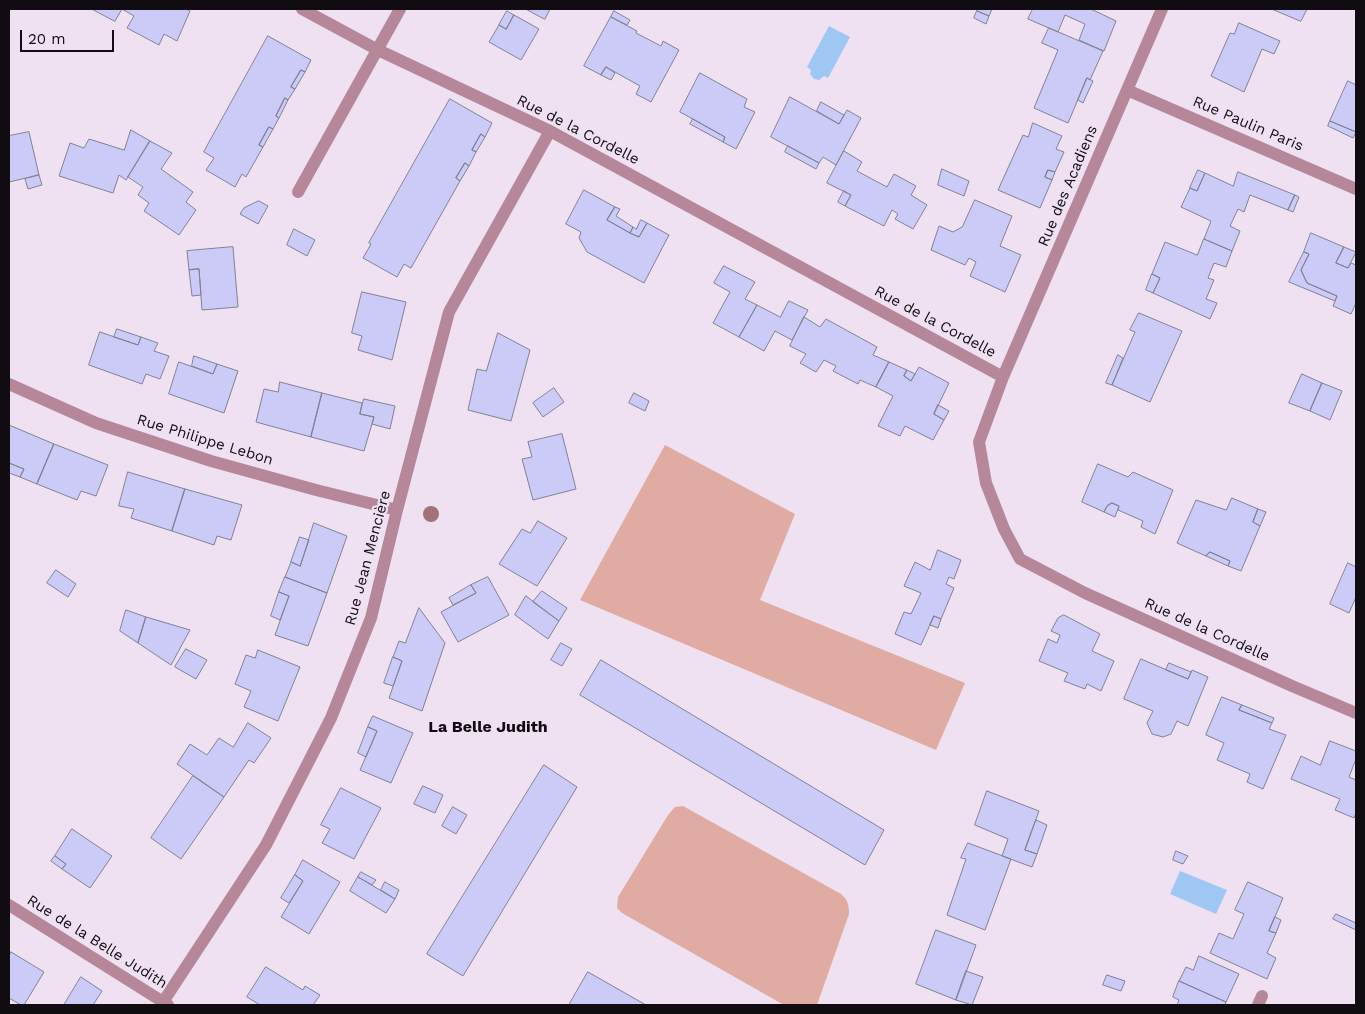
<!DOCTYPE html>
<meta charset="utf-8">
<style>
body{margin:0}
#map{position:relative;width:1365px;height:1014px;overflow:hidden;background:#efe0f2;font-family:"Work Sans",sans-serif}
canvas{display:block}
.frame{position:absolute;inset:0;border:10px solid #110c12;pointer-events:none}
.scale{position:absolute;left:20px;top:30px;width:94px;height:22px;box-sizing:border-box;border:2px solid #110c12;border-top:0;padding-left:6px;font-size:15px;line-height:18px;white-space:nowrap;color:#110c12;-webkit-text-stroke:4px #efe0f2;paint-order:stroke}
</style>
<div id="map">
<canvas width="1365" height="1014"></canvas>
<div class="frame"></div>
<div class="scale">20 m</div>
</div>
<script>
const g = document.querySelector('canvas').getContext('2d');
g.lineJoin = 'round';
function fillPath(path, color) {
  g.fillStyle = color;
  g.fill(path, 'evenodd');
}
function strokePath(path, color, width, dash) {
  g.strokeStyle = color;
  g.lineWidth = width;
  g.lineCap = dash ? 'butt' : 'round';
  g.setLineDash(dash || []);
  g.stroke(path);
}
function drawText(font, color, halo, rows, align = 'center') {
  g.font = font + ' "Work Sans",sans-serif';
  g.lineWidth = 4.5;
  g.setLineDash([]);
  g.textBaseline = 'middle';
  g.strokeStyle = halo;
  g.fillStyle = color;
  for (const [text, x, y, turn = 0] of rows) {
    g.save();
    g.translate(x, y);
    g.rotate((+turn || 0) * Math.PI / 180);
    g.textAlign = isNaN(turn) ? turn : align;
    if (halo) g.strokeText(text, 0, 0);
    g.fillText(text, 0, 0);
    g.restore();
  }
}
const green = new Path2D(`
 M665,445L795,514L760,600L965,683L936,750L580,600Z
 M683,806L841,894C848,900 849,905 849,914L817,1005H784L622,913L617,908L618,897L668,815L675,807Z`);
const water = new Path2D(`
 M829,26L850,37L828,78L824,76L819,80L814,79L810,74L811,70L807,67Z
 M1180,871L1227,890L1216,914L1170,894Z`);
const building = new Path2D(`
 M92,9H186L190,11L177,41L164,34L159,45L127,28L134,16L122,9L115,21Z
 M526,9H550L545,19Z
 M978,9H992L989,16L977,11Z
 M1033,9H1091L1116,21L1104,51L1079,40L1085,24L1065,15L1058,32L1028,19Z
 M1272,9H1307L1301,21Z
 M507,11L514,15L506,29L499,25Z
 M614,11L630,20L627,25L611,17Z
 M977,11L989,16L986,24L974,18Z
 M514,15L539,29L521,60L489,42L499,25L506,29Z
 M611,17L637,31L636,33L661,46L663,41L679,50L651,102L636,94L640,86L606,67L601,75L584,66Z
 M1239,23L1280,41L1274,54L1262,49L1244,92L1211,76L1230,33L1234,34Z
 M1049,28L1103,51L1090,80L1087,78L1068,123L1034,108L1058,50L1042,43Z
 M268,36L311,60L305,72L301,70L291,87L295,89L288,100L285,98L276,116L279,118L273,129L269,127L259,145L263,147L246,177L242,174L235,187L206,170L214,158L204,152Z
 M606,67L615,73L611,80L601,75Z
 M301,70L305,72L295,89L291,87Z
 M700,73L747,99L744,107L755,112L736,149L723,142L725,137L680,112Z
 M1087,78L1093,81L1083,103L1078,100Z
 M1348,81L1356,85V132L1330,121Z
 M790,97L839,124L847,110L861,118L836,165L823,157L819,163L771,137Z
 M285,98L288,100L279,118L276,116Z
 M450,99L492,123L485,137L481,134L472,150L476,152L469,166L465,163L456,178L460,181L411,268L404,264L397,277L363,258L371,244L369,243Z
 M821,102L844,115L839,124L817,111Z
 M693,119L725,137L723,142L690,124Z
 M1330,121L1356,132L1353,138L1328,126Z
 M1033,123L1062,136L1056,149L1064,152L1055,172L1048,170L1045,177L1052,180L1040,208L998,190L1023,135L1028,137Z
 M269,127L273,129L263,147L259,145Z
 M131,130L150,141L126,180L119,175L113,193L59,176L70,143L84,148L89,139L124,150Z
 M29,132L39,175L9,182V136Z
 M481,134L485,137L476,152L472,150Z
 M150,141L172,153L161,169L193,192L186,202L196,210L179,235L144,211L149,203L138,195L143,187L128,177Z
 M788,146L819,163L816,169L785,152Z
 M844,151L862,162L857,171L887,187L894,174L916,186L911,195L927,205L913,229L895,219L898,214L892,210L884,226L845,206L851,195L827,183Z
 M465,163L469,166L460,181L456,178Z
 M942,169L969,181L964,196L938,185Z
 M1048,170L1055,172L1052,180L1045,177Z
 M1198,170L1205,173L1197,191L1190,188Z
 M1238,172L1295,195L1288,210L1250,195L1244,212L1238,209L1230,226L1240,231L1232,251L1204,239L1211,221L1181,207L1190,188L1197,191L1205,173L1233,186Z
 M39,175L42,185L28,189L25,179Z
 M584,190L615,207L607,220L630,233L639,237L647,223L669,235L644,283L587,252L579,238L581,232L566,224Z
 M844,191L851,195L845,206L838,202Z
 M1295,195L1299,197L1293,212L1288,210Z
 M975,200L1012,216L1000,246L1021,255L1005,292L970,276L976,262L969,258L965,265L931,250L939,226L953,232L962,227Z
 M259,201L268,206L258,224L240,214L244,208Z
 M615,207L620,209L616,216L633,227L630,233L607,220Z
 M641,220L647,223L639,237L630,233L633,227L636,229Z
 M294,229L315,240L307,256L287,245Z
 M1311,233L1344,247L1336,263L1348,268L1351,263L1356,265V303L1351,314L1333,306L1337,296L1307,283L1301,270L1309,254L1304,252Z
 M1204,239L1232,251L1226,267L1214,263L1208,278L1214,280L1206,299L1217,303L1210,319L1153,293L1160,278L1152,274L1165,242L1197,255Z
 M233,247L238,307L202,310L199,269L189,270L187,251Z
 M1344,247L1356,252L1348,268L1336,263Z
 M1304,252L1309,254L1301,270L1307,283L1337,296L1335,301L1289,282Z
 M724,266L755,282L745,299L757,305L739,337L713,323L730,292L714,283Z
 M199,269L201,295L192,296L189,270Z
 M1152,274L1160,278L1153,293L1146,290Z
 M362,292L406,302L392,360L358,350L362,336L352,333Z
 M789,301L808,310L792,340L775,331L764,351L739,337L757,305L780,317Z
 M1139,313L1182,331L1150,402L1112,385L1135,332L1130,330Z
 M804,317L820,327L826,319L877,347L873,355L889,362L876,387L860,380L858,384L833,371L836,366L824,360L816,372L800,363L806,354L790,346Z
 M117,329L141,337L138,345L114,337Z
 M100,332L138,345L141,337L158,343L154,351L169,356L160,379L146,374L142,384L89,365Z
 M498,333L530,350L511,421L468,410L477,369L486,371Z
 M1118,355L1123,358L1112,385L1106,383Z
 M194,356L217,364L213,374L192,366Z
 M179,362L213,374L217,364L238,371L224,413L169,394Z
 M889,362L907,370L904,376L911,381L919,367L949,383L934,414L944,420L933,440L905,426L900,436L878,426L893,396L876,387Z
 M907,370L915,374L911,381L904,376Z
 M1302,374L1322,383L1310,411L1289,403Z
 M280,382L322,393L311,437L256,422L264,389L278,392Z
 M1322,383L1342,391L1330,420L1310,411Z
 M554,388L564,402L543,417L533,403Z
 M322,393L362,403L360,414L374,417L364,451L311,437Z
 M634,393L649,401L645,411L629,403Z
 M364,399L395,406L390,429L372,424L374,417L360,414Z
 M938,405L949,411L944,420L934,414Z
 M9,425L54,444L37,484L20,477L24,469L9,463Z
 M562,434L576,489L533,500L522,459L532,457L528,442Z
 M54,444L108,465L96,496L81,491L77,500L37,484Z
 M9,463L24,469L20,477L9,473Z
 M1098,464L1128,477L1133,472L1173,490L1155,534L1141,527L1143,521L1118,510L1119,506L1112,503L1107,506L1104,512L1082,502Z
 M128,472L185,489L172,531L131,518L134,509L119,506Z
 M185,489L242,505L231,540L217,536L214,545L172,531Z
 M1232,498L1258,509L1253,522L1260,526L1241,571L1228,566L1230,561L1210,552L1206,556L1177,543L1196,500L1226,510Z
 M1112,503L1119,506L1115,517L1104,512L1107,506Z
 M1258,509L1266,512L1260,526L1253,522Z
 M538,521L567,538L537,586L499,564L522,529L530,533Z
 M314,523L347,536L327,593L285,577L291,562L300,566Z
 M300,537L309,540L300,566L291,562Z
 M938,550L961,560L954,579L949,577L946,584L954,588L941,619L934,616L921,645L895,634L904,612L911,614L921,593L904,586L915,562L930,570Z
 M1210,552L1230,561L1228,566L1206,556Z
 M1348,563L1356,567V597L1349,613L1330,604Z
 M56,570L76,584L68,597L47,583Z
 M285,577L327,593L308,646L275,635L289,596L279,592Z
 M488,577L509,615L458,642L441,612L476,593L471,585Z
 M471,585L476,593L453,605L449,598Z
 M542,591L567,608L559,621L533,602Z
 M279,592L289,596L280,620L271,616Z
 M526,596L559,621L548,639L515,615Z
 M419,608L445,643L422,711L389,698L402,661L393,657L399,641L405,643Z
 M126,610L146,617L138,643L120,631Z
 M1064,615L1100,634L1092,651L1114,661L1101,691L1087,684L1085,689L1064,681L1068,673L1039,661L1048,639L1057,643L1060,635L1051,631L1058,618Z
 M934,616L941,619L938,628L930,625Z
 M146,617L190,630L171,665L138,643Z
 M561,643L572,649L562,666L551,660Z
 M186,649L207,660L196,679L175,667Z
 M258,650L300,667L278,721L244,707L251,691L235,684L246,655L255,658Z
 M393,657L402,661L393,686L384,683Z
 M1141,659L1188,679L1192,670L1208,677L1188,726L1177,721L1171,734L1163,737L1152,734L1147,723L1153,711L1124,699Z
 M601,660L884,830L865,865L580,695Z
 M1169,663L1191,672L1188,679L1166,670Z
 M1222,697L1242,705L1239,710L1272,723L1269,729L1286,735L1263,789L1247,782L1250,774L1217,760L1224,743L1206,735Z
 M1242,705L1274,718L1272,723L1239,710Z
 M373,716L413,733L391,783L360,770L377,731L368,727Z
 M248,723L271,738L254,763L249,760L224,797L177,764L190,744L207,755L219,738L233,747Z
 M368,727L377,731L366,757L358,753Z
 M1330,741L1356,751V759L1349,777L1356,780V813L1354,818L1335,810L1340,799L1291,779L1301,756L1320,765Z
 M544,765L577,787L463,976L427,954Z
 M193,776L224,797L181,859L151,838Z
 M423,786L443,795L435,813L414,804Z
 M341,788L381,808L354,859L322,843L330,829L321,825Z
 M987,791L1039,811L1025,850L1037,854L1032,867L1002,856L1008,839L975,825Z
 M453,807L467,815L456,834L442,826Z
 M1036,820L1047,825L1037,854L1025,850Z
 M72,829L112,856L90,888L62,869L66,864L55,856Z
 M968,843L1011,859L985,930L947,915L966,859L961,858Z
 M1176,851L1188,856L1183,864L1173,860Z
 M55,856L66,864L62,869L51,861Z
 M303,860L340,882L309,934L281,917L303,881L295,875Z
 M361,872L376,880L372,885L358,877Z
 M295,875L303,881L289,903L281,898Z
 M358,877L395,899L386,913L350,891Z
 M385,882L399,890L395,899L381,890Z
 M1248,882L1283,898L1269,931L1276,933L1267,953L1276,958L1267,979L1210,953L1219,933L1233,939L1244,914L1235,910Z
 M1336,914L1356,923V930L1333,919Z
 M1275,917L1281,920L1276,933L1269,931Z
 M936,930L976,945L956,1000L916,984Z
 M11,952L44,972L24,1005H21L9,998V957Z
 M1199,956L1239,974L1226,1002L1179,981L1186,967L1193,970Z
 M266,967L303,990L305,986L320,995L313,1005H260L247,997Z
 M966,971L983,977L972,1005L956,1000Z
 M588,972L646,1005H569Z
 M1107,975L1125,981L1121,991L1103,985Z
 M81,977L102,991L93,1005H64Z
 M1179,981L1226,1002L1225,1005H1177L1179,1000L1173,997Z`);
const minor = new Path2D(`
 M302,9L378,50L550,131L1003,377L979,442L986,483L1004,529L1020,559L1085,593L1292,686L1356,713
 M1127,90L1356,189
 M298,192L400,9
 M1003,377L1162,9
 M9,384L96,423L211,461L316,490L397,510
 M163,1002L266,845L331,718L371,618L397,510L449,312L550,131
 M1258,1005L1262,996`);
const tertiary = new Path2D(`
 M9,905L168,1005`);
const trees = [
 [431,514]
];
const streetNames = [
 ["Rue Paulin Paris",1248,124,23],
 ["Rue de la Cordelle",578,130,27],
 ["Rue des Acadiens",1068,186,-67],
 ["Rue de la Cordelle",935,322,28],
 ["Rue Philippe Lebon",205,440,17],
 ["Rue Jean Mencière",368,558,-75],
 ["Rue de la Cordelle",1207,630,24],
 ["Rue de la Belle Judith",97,942,32]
];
const neighbourhoodNames = [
 ["La Belle Judith",488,727]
];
fillPath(green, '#dfaba3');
fillPath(water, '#9fc7f4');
fillPath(building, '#cccbf7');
strokePath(building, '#818195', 1);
strokePath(minor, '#b68798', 12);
strokePath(tertiary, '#b68798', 12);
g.fillStyle = '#a17277';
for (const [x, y] of trees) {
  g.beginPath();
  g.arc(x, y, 8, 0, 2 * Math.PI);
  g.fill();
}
drawText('15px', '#110c12', '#efe0f2', streetNames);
drawText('bold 16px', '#110c12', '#efe0f2', neighbourhoodNames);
</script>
